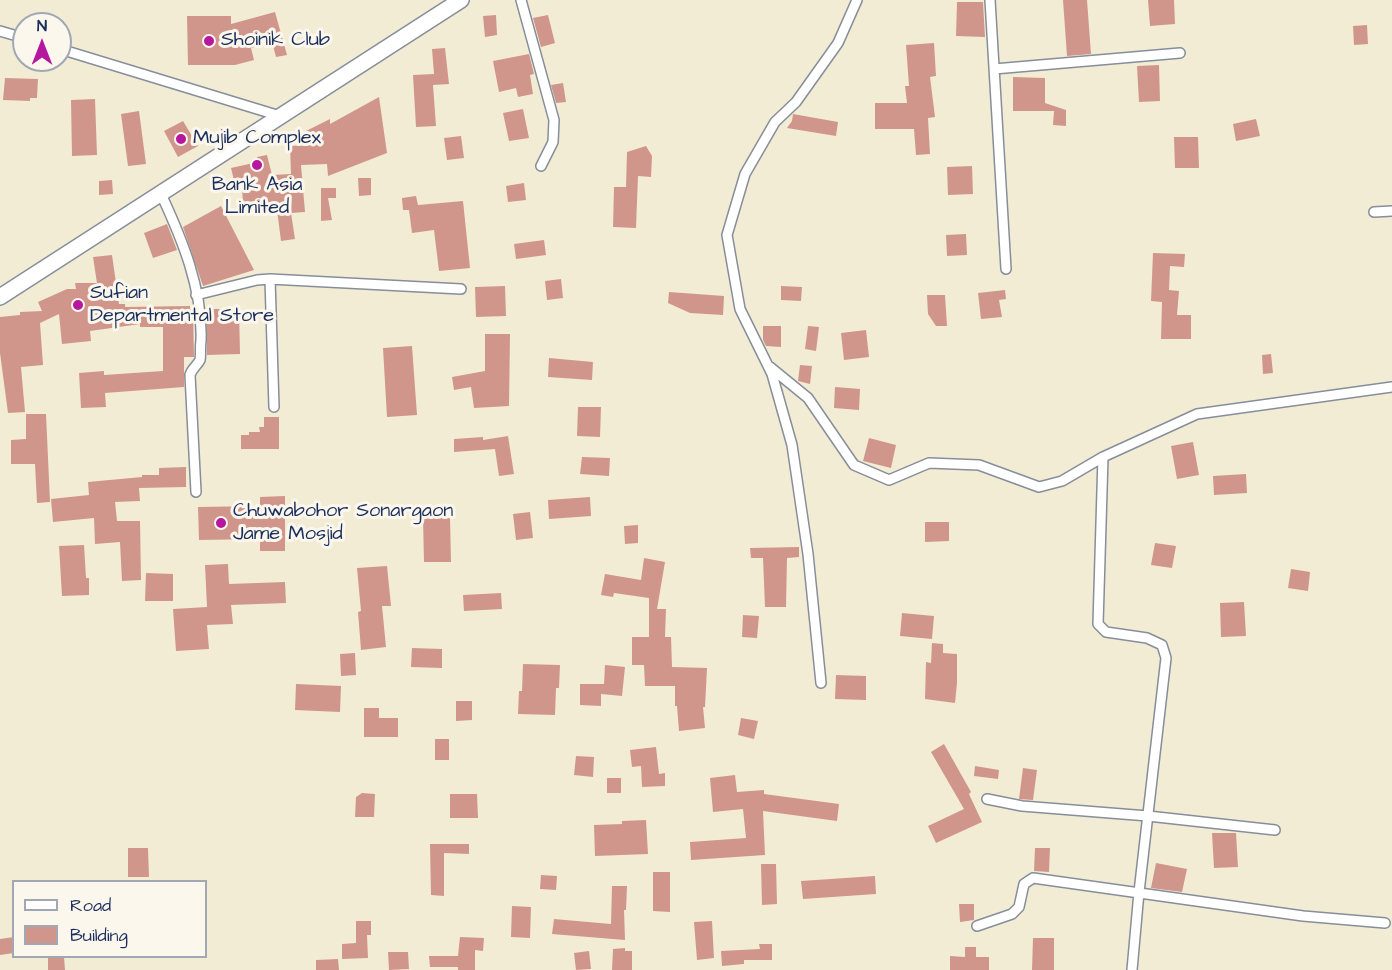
<!DOCTYPE html>
<style>
body{margin:0}
#map{position:relative;width:1392px;height:970px;overflow:hidden;background:#f2ecd5;font-family:"Architects Daughter",sans-serif}
canvas{display:block}
.legend{position:absolute;left:12px;top:880px;width:195px;height:78px;box-sizing:border-box;background:#fbf7ec;border:2px solid #a1a7b3;margin:0;padding:8px 10px;list-style:none;font-size:18px;color:#1b2f5e}
.legend li{display:flex;align-items:center;gap:12px;height:30px}
.legend b{width:30px;border:2px solid #a1a7b3}
.north{position:absolute;left:12px;top:12px;width:60px;height:60px;box-sizing:border-box;background:#fbf7ec;border:2px solid #a1a7b3;border-radius:50%;rotate:0deg;font-size:16px;font-weight:700;line-height:24px;text-align:center;color:#1b2f5e}
.north::after{content:'';display:block;margin:auto;width:21px;height:27px;background:#b5179e;clip-path:polygon(50% 0,100% 100%,50% 72%,0 100%)}
</style>
<div id="map">
<canvas width="1392" height="970"></canvas>
<ul class="legend">
<li><b style="height:8px;background:#fff"></b>Road</li>
<li><b style="height:16px;background:#d1968b"></b>Building</li>
</ul>
<div class="north">N</div>
</div>
<script>
const g = document.querySelector('canvas').getContext('2d');
g.lineJoin = 'round';
function fillPath(path, color) {
  g.fillStyle = color;
  g.fill(path, 'evenodd');
}
function strokePath(path, color, width, dash) {
  g.strokeStyle = color;
  g.lineWidth = width;
  g.lineCap = dash ? 'butt' : 'round';
  g.setLineDash(dash || []);
  g.stroke(path);
}
function drawText(font, color, halo, rows, align = 'center') {
  g.font = font + ' "Architects Daughter",sans-serif';
  g.lineWidth = 6;
  g.setLineDash([]);
  g.textBaseline = 'middle';
  g.strokeStyle = halo;
  g.fillStyle = color;
  for (const [text, x, y, turn = 0] of rows) {
    g.save();
    g.translate(x, y);
    g.rotate((+turn || 0) * Math.PI / 180);
    g.textAlign = isNaN(turn) ? turn : align;
    if (halo) g.strokeText(text, 0, 0);
    g.fillText(text, 0, 0);
    g.restore();
  }
}
const building = new Path2D(`
 M1063,0H1087L1091,54L1067,56Z
 M1148,0H1174L1175,24L1150,26Z
 M957,2H983L985,37L956,36Z
 M275,12L287,55L276,57L272,42L251,48L254,60L235,65H188L187,16H231V24Z
 M496,15L497,35L485,37L483,16Z
 M548,15L555,43L541,47L533,18Z
 M1367,25L1368,44L1354,45L1353,26Z
 M934,43L936,76L930,77L935,117L928,118L930,154L916,155L914,129H875V103H907L905,86H909L906,45Z
 M445,48L449,84L433,85L436,126L416,127L413,75L434,74L432,49Z
 M529,54L534,74L530,75L533,94L518,97L516,88L499,92L493,61Z
 M1159,65L1160,101L1139,102L1137,66Z
 M1013,77L1045,78V103L1066,110V126L1053,125L1054,111H1013Z
 M5,78L38,79L37,98H30V101L3,100Z
 M563,83L566,102L556,103L551,85Z
 M379,97L387,153L328,176L327,164L301,165L305,212L291,213L295,239L281,241L277,210L244,213L241,178L234,180L231,168L258,162L257,157L267,155L272,175L291,174L290,146L305,145L302,133L330,119V124Z
 M95,99L97,155L72,156L71,100Z
 M523,109L529,138L509,141L503,113Z
 M139,111L146,164L128,166L121,114Z
 M793,114L838,122L836,136L787,128L792,121Z
 M1256,119L1260,136L1236,141L1233,124Z
 M183,121L198,146L178,157L164,131Z
 M461,136L464,158L447,160L444,138Z
 M1174,137H1198L1199,168H1175Z
 M646,146L652,156L651,177L638,176L636,228L613,227L614,187H626L627,152Z
 M972,166L973,194L948,195L947,167Z
 M358,178H371V195L359,196Z
 M112,180L113,194L99,195V181Z
 M524,183L526,200L508,202L506,186Z
 M321,188H336V198H328L332,220L321,221Z
 M416,196L418,205L463,201L470,268L439,271L434,230L412,233L409,210H403L402,198Z
 M221,206L254,270L203,286L183,227Z
 M167,224L177,250L153,258L144,233Z
 M966,234L967,255L947,256L946,235Z
 M544,240L546,255L516,259L514,244Z
 M1153,253L1185,254L1184,267L1170,266L1169,290L1179,291L1177,315H1191V339H1161L1162,302L1151,301Z
 M112,255L119,304H125V307L190,306V309H193L194,357H184V387L105,393L106,407L81,408L79,373L104,371V375L163,371V327H140V324L90,331L91,341L62,344L59,314L40,323L43,365L21,367L25,412L8,413L0,353V317L20,315V312L42,311L38,302L67,289H76L75,283H97L93,257Z
 M561,279L563,298L547,300L545,281Z
 M505,286L506,316L476,317L475,287Z
 M781,286L802,287L801,301L781,300Z
 M1005,290L1006,299L999,300L1002,317L981,319L978,293Z
 M669,292L724,296L723,315L690,313L668,303Z
 M927,295H945L947,326H936L928,314Z
 M206,309H239L240,354L207,355Z
 M763,326H781V347L766,346L763,340Z
 M808,326L819,327L816,351L805,349Z
 M866,330L869,357L844,360L841,333Z
 M485,334H510L509,406L474,408L471,387L454,390L452,377L485,371Z
 M412,346L417,415L387,417L383,348Z
 M1271,354L1273,373L1263,374L1262,355Z
 M549,358L593,362L592,380L548,377Z
 M800,365L812,366L810,384L798,381Z
 M835,387L860,389L859,410L834,408Z
 M578,407H601L600,437L577,436Z
 M26,414H46L50,502L37,503L35,464H11V440L26,439Z
 M264,417H279V449H241V435H249V432H260L259,427H264Z
 M508,436L514,474L499,476L495,449L454,452V439L483,437V440Z
 M869,438L896,445L891,468L863,461Z
 M1193,442L1199,475L1177,479L1171,446Z
 M582,457L610,458L609,476L580,474Z
 M186,467V487L139,488L140,501L115,502L117,521H140L141,580L122,581L120,542L95,544L94,518L53,522L51,499L89,495L88,482L142,477V475H159V468Z
 M1246,474L1247,493L1214,495L1213,476Z
 M285,496V551H260V539L199,540L198,507L260,506V497Z
 M590,497L591,516L549,519L548,500Z
 M530,512L533,538L516,540L513,514Z
 M423,518H450L451,562H424Z
 M925,522H949V541L925,542Z
 M638,525V543L625,544L624,526Z
 M1155,543L1176,546L1172,568L1151,565Z
 M84,545L86,578H89V595L62,596L59,546Z
 M799,547V557L787,558L786,607H765L763,558H751L750,548Z
 M644,558L665,562L657,609H666L665,637H671L672,667L707,668L705,707H703L705,728L679,731L677,706H675V686H645L644,665H632V637H649V598L614,593L613,597L601,595L605,574L641,580Z
 M228,564L229,584L285,582L286,603L231,605L233,624L207,625L209,649L176,651L173,609L207,607L205,565Z
 M387,566L391,606H382L386,647L361,650L358,612L361,611L357,568Z
 M1291,569L1310,572L1308,591L1288,588Z
 M146,573L173,574V601H145Z
 M501,593L502,609L464,611L463,595Z
 M1244,602L1246,636L1221,637L1220,603Z
 M902,613L934,616L932,639L900,636Z
 M743,615L759,616L757,638L742,637Z
 M932,643L943,644V653L957,654V683L955,703L925,699L926,662L931,663Z
 M412,648L442,649V668L411,667Z
 M355,653L356,675L341,676L340,654Z
 M523,664L560,665L559,688H556L555,715L518,714L519,691H522Z
 M605,665L625,667L622,696L601,694V706L580,705V684H604Z
 M836,675L866,676V700L835,699Z
 M296,684L341,686L340,712L295,710Z
 M456,701H472V720L456,721Z
 M364,708H379V718H398V737H364Z
 M741,718L758,721L754,739L738,735Z
 M435,739H449V760H435Z
 M944,744L971,792L969,794L982,822L936,843L928,826L964,809L931,752Z
 M656,747L659,774L665,773V786L642,787L641,766L632,767L630,750Z
 M576,756L594,757L593,777L574,775Z
 M975,766L999,770L998,779L974,776Z
 M1023,768L1037,770L1033,800L1019,799Z
 M735,775L737,792L764,790V794L839,804L837,821L763,811L765,855L691,860L690,842L746,838L743,809L713,812L710,778Z
 M607,778H621V793H607Z
 M362,793L375,794L374,817H355L356,797Z
 M450,794H477L478,818H450Z
 M646,820L648,854L595,856L594,825L622,824V821Z
 M1212,833H1236L1238,867L1214,868Z
 M430,844H469V854L444,853V896L431,895Z
 M128,848H148L149,877H128Z
 M1035,848H1050L1049,872L1034,871Z
 M1156,863L1187,869L1182,892L1151,888Z
 M761,864H776L777,904L762,905Z
 M653,872H670V912L653,911Z
 M541,875L557,876L556,890L540,889Z
 M875,876L876,894L803,899L801,881Z
 M612,886H627L626,910H624L625,940L552,934L554,919L611,924Z
 M959,904H974V920L960,922Z
 M512,906L531,907L530,938L511,937Z
 M356,921H371V935H367L368,958L342,959V944L356,943Z
 M712,921L714,958L697,960L694,922Z
 M14,937V953L0,955V939Z
 M460,937L484,938L483,951L475,950V970H458V967H430L429,956H458Z
 M1033,938H1054V970H1032Z
 M759,944H772V960H744V964L722,966L721,951L760,949Z
 M965,947H976V957H989V970H950V956L965,957Z
 M625,948V951H632V970H612L613,949Z
 M589,951L591,969L576,970L574,953Z
 M388,952H408L409,969L389,970Z
 M48,957H64L65,970H48Z
 M338,959L339,970H316V960Z`);
const minor = new Path2D(`
 M521,0L554,120L553,142L541,166
 M990,0L1006,269
 M0,31L24,38
 M60,49L280,116
 M994,69L1180,53
 M161,194C182,239 203,289 201,341C200,346 201,355 200,360C197,366 192,368 190,375L196,492
 M1374,212L1392,211
 M270,279L274,407
 M196,295L257,280L270,279L461,289
 M770,367L808,398L854,465L889,480L929,463L979,465L1039,487L1062,481L1103,457L1197,414L1392,387
 M1103,457L1098,624L1106,632L1147,638L1162,645L1166,658L1139,892L1132,970
 M821,683L808,554L792,445L772,374L740,309L727,235L745,174L775,122L796,102L838,43L857,0
 M987,799L1022,806L1148,816L1275,830
 M977,926L1012,914L1019,907L1024,884L1033,878L1303,916L1385,923`);
const trunk = new Path2D(`
 M0,297L461,0`);
const markers = [
 [209,41,6,"#b5179e"],
 [181,139,6,"#b5179e"],
 [257,165,6,"#b5179e"],
 [78,305,6,"#b5179e"],
 [221,523,6,"#b5179e"]
];
const poiNames = [
 ["Shoinik Club",221,41],
 ["Mujib Complex",193,139],
 ["Bank Asia",257,186,"center"],
 ["Limited",257,209,"center"],
 ["Sufian",90,294],
 ["Departmental Store",90,317],
 ["Chuwabohor Sonargaon",233,512],
 ["Jame Mosjid",233,535]
];
fillPath(building, '#d1968b');
strokePath(minor, '#868e9a', 12);
strokePath(trunk, '#868e9a', 18);
strokePath(minor, '#fff', 9);
strokePath(trunk, '#fff', 15);
for (const [x, y, r, color] of markers) {
  const dot = new Path2D();
  dot.arc(x, y, r, 0, 2 * Math.PI);
  g.fillStyle = color;
  g.fill(dot);
  strokePath(dot, '#fbf7ec', 2);
}
drawText('20px', '#1b2f5e', '#fbf7ec', poiNames, 'left');
</script>
